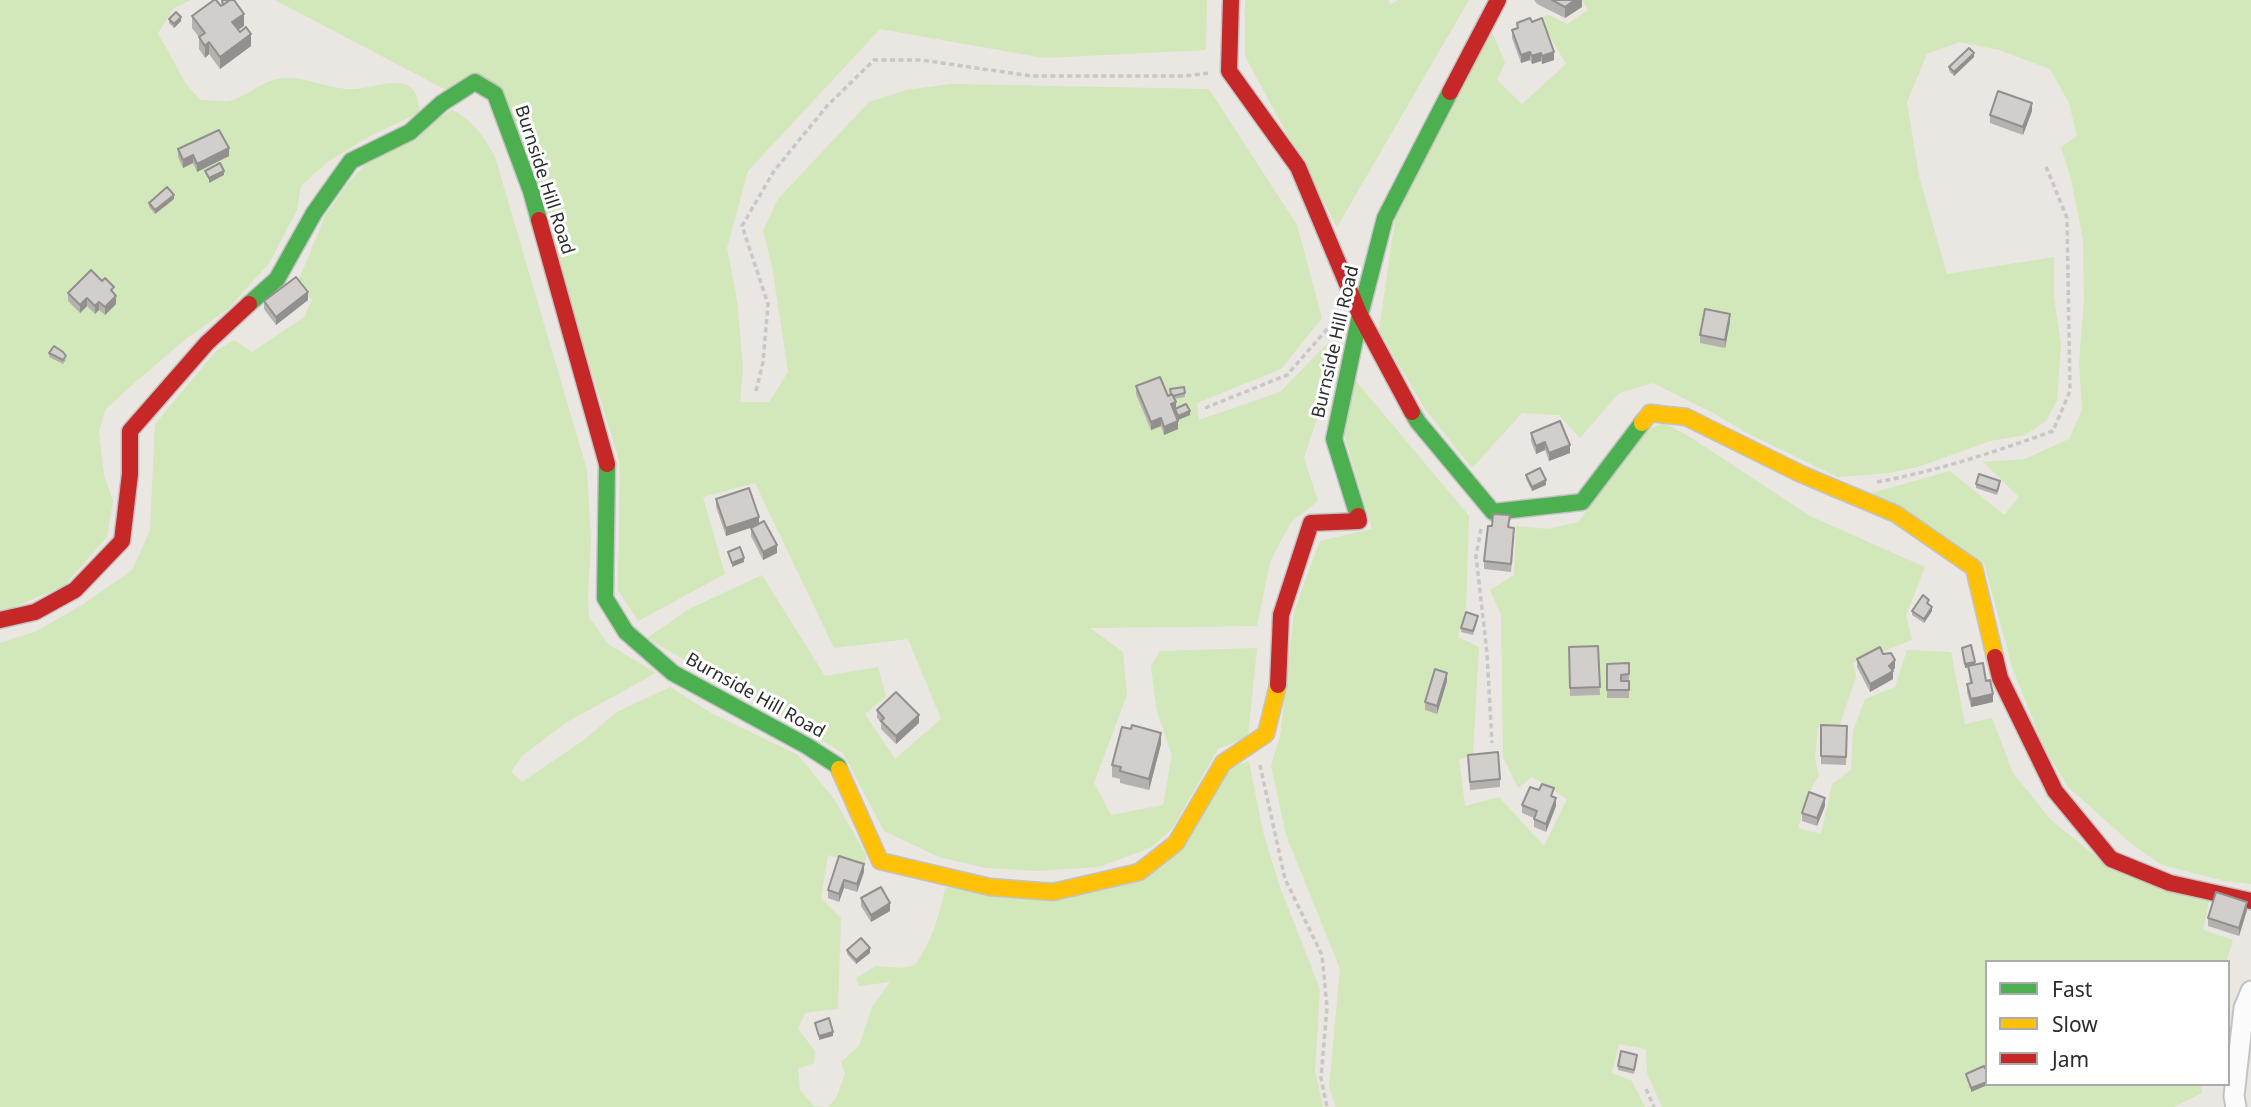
<!DOCTYPE html>
<style>
body{margin:0}
#map{position:relative;width:2251px;height:1107px;overflow:hidden;background:#eae6e2;font-family:"Noto Sans",sans-serif}
canvas{display:block}
.legend{position:absolute;left:1985px;top:960px;width:245px;height:126px;box-sizing:border-box;background:#fff;border:2px solid #ababab;margin:0;padding:9px 12px;list-style:none;font-size:21px;color:#2c2c2c}
.legend li{display:flex;align-items:center;gap:14px;height:35px}
.legend b{width:35px;border:2px solid #ababab}
</style>
<div id="map">
<canvas width="2251" height="1107"></canvas>
<ul class="legend">
<li><b style="height:9px;background:#4caf50"></b>Fast</li>
<li><b style="height:9px;background:#ffc107"></b>Slow</li>
<li><b style="height:9px;background:#c62828"></b>Jam</li>
</ul>
</div>
<script>
const g = document.querySelector('canvas').getContext('2d');
g.lineJoin = 'round';
function fillPath(path, color) {
  g.fillStyle = color;
  g.fill(path, 'evenodd');
}
function strokePath(path, color, width, dash) {
  g.strokeStyle = color;
  g.lineWidth = width;
  g.lineCap = dash ? 'butt' : 'round';
  g.setLineDash(dash || []);
  g.stroke(path);
}
function drawText(font, color, halo, rows, align = 'center') {
  g.font = font + ' "Noto Sans",sans-serif';
  g.lineWidth = 6;
  g.setLineDash([]);
  g.textBaseline = 'middle';
  g.strokeStyle = halo;
  g.fillStyle = color;
  for (const [text, x, y, turn = 0] of rows) {
    g.save();
    g.translate(x, y);
    g.rotate((+turn || 0) * Math.PI / 180);
    g.textAlign = isNaN(turn) ? turn : align;
    if (halo) g.strokeText(text, 0, 0);
    g.fillText(text, 0, 0);
    g.restore();
  }
}
const green = new Path2D(`
 M0,0H191L174,8L158,33L186,84L200,100C210,100 223,103 233,100C250,94 264,80 283,78C301,76 328,88 347,89C371,92 420,62 419,113L370,136L326,163L301,186L297,210L270,262L228,309L187,338L133,384L105,410L99,432L104,475L113,501L107,537L64,586L0,613Z
 M275,0H1207L1206,50L1044,58L880,29L748,171L727,248L737,300L743,368L740,402H769L788,372L772,266L763,231L778,199L869,102L906,90L951,84L1209,89L1297,225L1322,318L1281,369L1197,403L1199,420L1280,392L1328,343L1334,367L1304,458L1318,501L1291,522L1270,562L1257,626L1090,628L1123,652L1127,695L1094,783L1111,815L1163,805L1172,755L1157,712L1151,666L1160,651L1257,648L1248,737L1218,749L1172,829L1150,848L1099,867L1037,871L986,868L939,857L884,831L843,753L647,638L689,609L762,575L825,676L878,667L886,697L865,714L895,759L941,719L908,639L834,648L755,483L703,497L725,574L638,621L618,590L620,463L505,94L448,91Z
 M1245,0H1388L1390,5L1398,0H1469L1337,227L1245,56Z
 M1582,0H2251V884L2225,881L2162,865L2133,845L2068,787L2045,749L2013,670L1984,563L1871,493L1950,471L2004,515L2019,497L1983,462L2025,459L2069,439L2082,410L2079,363L2084,300L2083,240L2071,179L2061,147L2077,136L2069,103L2050,69L1999,50L1960,42L1927,54L1907,102L1919,176L1947,274L2054,257V298L2061,344L2057,401L2046,421L2025,435L1990,441L1918,467L1888,473L1838,477L1745,432L1715,414L1653,383L1619,393L1580,438L1559,415L1522,413L1472,468L1425,409L1379,331L1395,219L1490,28L1505,62L1497,80L1522,104L1566,64L1541,21L1547,14L1567,24L1588,10Z
 M452,110C474,121 484,137 495,157L587,470L591,542L588,593L589,617L608,644L656,673L567,722L522,756L511,772L522,782L584,740L617,712L670,687L711,713L798,755L834,799L866,855L865,866L828,855L821,898L841,918L838,1009L805,1013L798,1029L815,1051L814,1063L798,1069L800,1090L814,1106L825,1107H0V643L37,631L85,603L132,570L150,531L155,424L216,351L234,340L252,352L304,317L312,300L298,282L325,216L349,182L364,166Z
 M1355,380L1469,516L1466,607L1458,637L1479,647L1473,754L1459,760L1465,806L1499,797L1544,846L1567,799L1532,777L1518,788L1503,757L1501,615L1490,590L1514,575L1516,526L1548,529L1579,522L1596,496L1616,441L1664,423L1690,437L1810,516L1925,567L1906,615L1912,640L1853,663L1856,677L1839,727H1818L1815,759L1819,775L1808,794L1798,828L1821,834L1832,784L1851,770L1853,731L1865,699L1895,687L1907,650L1951,652L1965,724L1992,718L2013,773L2051,820L2109,867L2209,901L2203,930L2233,940L2226,962H1987V1076L1971,1091L1990,1084H2201L2202,1093L2174,1107H1662L1647,1073L1646,1049L1619,1044L1612,1073L1632,1081L1645,1107H1336L1329,1087L1340,969L1286,835L1271,765L1280,737L1294,611L1320,541L1372,529L1344,434ZM1569,655L1600,695L1570,696Z
 M1249,762L1263,832L1280,887L1320,989L1315,1071L1323,1107H828L836,1098L845,1074L841,1062L859,1046L872,1007L890,982L859,986L856,978L876,966L901,968L915,965C932,941 939,917 945,888L1141,876L1235,765Z`);
const path = new Path2D(`
 M756,391L763,362L768,304L742,226L774,171L827,106L874,60H921L1032,76H1186L1209,73
 M1205,408L1287,375L1336,319
 M1877,482C1937,471 1995,452 2053,431L2070,391L2067,218L2045,164
 M1481,529L1476,556L1487,653L1492,743
 M1260,765L1285,879L1322,955L1327,1007L1321,1078L1327,1107
 M1646,1089L1654,1107`);
const street = new Path2D(`
 M2236,1107L2234,1096L2244,1008L2251,991`);
const fast = new Path2D(`
 M249,304L277,279L314,213L351,161L410,132L442,103L475,82L495,94L531,191L539,220
 M1412,412L1418,422L1493,512L1582,502L1642,423
 M607,464L605,598L626,632L673,673L807,746L838,766L839,769
 M1358,516L1334,439L1360,315L1385,218L1450,92`);
const slow = new Path2D(`
 M1642,423L1650,413L1686,417L1801,474L1896,514L1974,568L1995,657
 M839,769L880,861L990,887L1053,892L1139,872L1176,843L1223,763L1266,734L1278,685`);
const jam = new Path2D(`
 M1231,0L1229,71L1298,167L1360,315L1412,412
 M1450,92L1498,0
 M539,220L607,464
 M0,620L35,612L75,590L122,541L130,474V431L207,343L249,304
 M1995,657L2000,678L2055,791L2111,859L2170,883L2251,901
 M1278,685L1281,615L1311,523L1359,521L1358,516`);
const wall = new Path2D(`
 M221,0H235L244,26L238,30L251,46L220,69L209,54L205,58L199,49V37L192,28V16L221,6L222,5Z
 M1534,0H1582V7L1565,18L1537,4Z
 M169,19L181,21L174,28L169,23Z
 M1517,23L1554,60L1542,64L1541,61L1532,64L1530,60L1521,63L1512,38V30L1517,28Z
 M1974,57L1954,76L1949,71V67Z
 M2032,111L2023,135L1990,123V115Z
 M178,149L229,156L197,172L193,163L183,168L178,157Z
 M174,199L155,214L149,207V203Z
 M102,281L114,294L116,304L105,315L99,310L95,314L87,306L80,313L68,301V293Z
 M308,300L276,325L264,309V301Z
 M1730,322L1725,348L1700,343V335Z
 M49,353L66,360L63,364L49,357Z
 M1136,386L1168,396L1185,393V397L1174,399L1176,409L1190,415L1178,420L1175,411H1174L1178,429L1164,435L1161,426L1151,430L1136,394Z
 M1531,433L1570,453L1549,461L1545,450L1536,454L1531,441Z
 M1526,475L1546,485L1532,491L1526,479Z
 M1976,484L2000,485L1997,495L1976,488Z
 M716,499L759,524L777,553L763,560L751,536V528L755,526L726,536L716,507Z
 M1509,527L1514,536L1511,572L1484,569V561Z
 M1929,604V605L1932,611L1924,623L1912,615V611Z
 M1478,620L1473,635L1461,632V628Z
 M1598,646L1600,695L1570,696L1569,647Z
 M1962,648L1986,681L1993,702L1971,707L1967,692V684H1970L1968,667L1965,668Z
 M1883,654L1895,668L1892,671L1893,679L1870,692L1857,667V659Z
 M1629,663V698H1607V664Z
 M1447,681L1437,714L1425,710V702Z
 M877,710L919,723L896,744L881,729V723L877,718Z
 M1821,725L1847,726L1846,765L1821,764Z
 M1161,744L1149,790L1120,783V779L1112,777V765Z
 M1468,755L1500,779V787L1470,790Z
 M1553,797L1556,806L1546,832L1534,827V818L1522,813V805Z
 M1825,806L1817,826L1802,821V813Z
 M839,856L864,872L857,892L844,888L839,902L828,898V890Z
 M861,898L890,911L871,922L861,906Z
 M2247,910L2239,936L2208,926V918Z
 M847,950L870,953L856,964L847,954Z
 M1637,1059L1634,1074L1618,1070V1066Z`);
const shadedWall = new Path2D(`
 M1575,0H1582V7L1565,18V7Z
 M244,14V26L232,34V22Z
 M181,17V21L174,28V24Z
 M251,34V46L220,69V57Z
 M209,42V54L205,58V46Z
 M1530,52V60L1521,63V55Z
 M1554,52V60L1542,64V56Z
 M1541,53V61L1532,64V56Z
 M1974,53V57L1954,76V72Z
 M2032,103V111L2023,135V127Z
 M229,148V156L197,172V164Z
 M193,155V163L183,168V160Z
 M224,171V175L209,183V178Z
 M174,195V199L155,214V210Z
 M308,292V300L276,325V317Z
 M116,296V304L105,315V307Z
 M87,298V306L80,313V305Z
 M99,302V310L95,314V306Z
 M1730,314V322L1725,348V340Z
 M1176,402V410L1171,412V404Z
 M1190,411V415L1178,420V416Z
 M1161,418V426L1151,430V422Z
 M1178,421V429L1164,435V427Z
 M1545,442V450L1536,454V446Z
 M1570,445V453L1549,461V453Z
 M1546,480V485L1532,491V487Z
 M759,517V525L726,536V528Z
 M777,545V553L763,560V552Z
 M744,558V562L732,567V563Z
 M1932,607V611L1924,623V619Z
 M1895,660V668L1891,672L1893,671V679L1870,692V684Z
 M1975,662V666L1965,668V664Z
 M1447,673V681L1437,714V706Z
 M1993,694V702L1971,707V699Z
 M919,715V723L896,744V736Z
 M1161,733V744L1149,790V779Z
 M1556,798V806L1546,832V824Z
 M1825,798V806L1817,826V818Z
 M864,864V872L857,892V884Z
 M844,880V888L839,902V894Z
 M2247,902V910L2239,936V928Z
 M890,903V911L871,922V915Z
 M870,948V953L856,964V960Z
 M833,1032V1036L819,1040V1036Z
 M1987,1082V1084H1990L1971,1092V1088Z`);
const building = new Path2D(`
 M214,0H216L221,6L230,0H234L244,14L232,22L240,32L246,27L251,34L220,57L209,42L205,46L199,37L205,33L192,16Z
 M222,0H230L223,5Z
 M1552,0H1575L1565,7Z
 M176,12L181,17L174,24L169,19Z
 M1530,18L1532,22L1542,18L1554,52L1542,56L1541,53L1532,56L1530,52L1521,55L1512,30L1518,28L1517,23Z
 M1969,48L1974,53L1954,72L1949,67Z
 M1998,91L2032,103L2023,127L1990,115Z
 M219,130L229,148L197,164L193,155L183,160L178,149Z
 M220,163L224,171L209,178L205,171Z
 M167,187L174,195L155,210L149,203Z
 M91,270L102,281L105,278L114,287L111,290L116,296L105,307L99,302L95,306L87,298L80,305L68,293Z
 M296,277L308,292L276,317L264,301Z
 M1705,309L1730,314L1725,340L1700,335Z
 M54,346L63,352L66,356L63,360L49,353Z
 M1160,377L1168,396L1172,394L1176,402L1171,404L1178,421L1164,427L1161,418L1151,422L1136,386Z
 M1184,387L1185,393L1173,396L1172,394L1171,395L1170,389Z
 M1186,404L1190,411L1178,416L1175,409Z
 M1560,421L1570,445L1549,453L1545,442L1536,446L1531,433Z
 M1540,468L1546,480L1532,487L1526,475Z
 M1979,474L2000,481L1997,491L1976,484Z
 M749,488L759,517L726,528L716,499Z
 M1493,514L1510,515L1508,527L1514,528L1511,564L1484,561L1488,526H1492Z
 M764,521L777,545L763,552L751,528Z
 M740,547L744,558L732,563L728,552Z
 M1923,595L1929,600L1927,603L1932,607L1924,619L1912,611Z
 M1466,612L1478,616L1473,631L1461,628Z
 M1971,645L1975,662L1965,664L1962,648Z
 M1598,646L1600,687L1570,688L1569,647Z
 M1880,647L1883,654L1891,653L1895,660L1889,666L1893,671L1870,684L1857,659Z
 M1629,663V674L1621,675V681H1629V690H1607V664Z
 M1983,663L1986,681L1990,680L1993,694L1971,699L1967,684L1972,683L1968,666Z
 M1435,669L1447,673L1437,706L1425,702Z
 M896,692L919,715L896,736L881,721L884,718L877,710Z
 M1132,725L1161,733L1149,779L1120,771L1121,767L1112,765L1122,727L1131,729Z
 M1821,725L1847,726L1846,757L1821,756Z
 M1498,752L1500,779L1470,782L1468,755Z
 M1542,784L1554,788L1551,796L1556,798L1546,824L1534,819L1537,811L1522,805L1530,787L1539,790Z
 M1809,792L1825,798L1817,818L1802,813Z
 M839,856L864,864L857,884L844,880L839,894L828,890Z
 M881,887L890,903L871,915L861,898Z
 M2216,892L2247,902L2239,928L2208,918Z
 M861,938L870,948L856,960L847,950Z
 M829,1018L833,1032L819,1036L815,1023Z
 M1621,1051L1637,1055L1634,1070L1618,1066Z
 M1984,1066L1987,1072V1082L1971,1088L1966,1074Z`);
const streetNames = [
 ["Burnside Hill Road",544,180,72],
 ["Burnside Hill Road",1336,342,-77],
 ["Burnside Hill Road",755,696,29]
];
fillPath(green, '#d2e7ba');
strokePath(street, '#c4c3c3', 23);
strokePath(fast, '#c4c3c3', 19);
strokePath(slow, '#c4c3c3', 19);
strokePath(jam, '#c4c3c3', 19);
strokePath(path, '#c7c7c6', 3.5, [5, 3.5]);
strokePath(street, '#fcfbfb', 19);
strokePath(fast, '#4caf50', 16);
strokePath(slow, '#ffc107', 16);
strokePath(jam, '#c62828', 16);
fillPath(wall, '#b4b1af');
fillPath(shadedWall, '#92908e');
fillPath(building, '#d1cecb');
strokePath(building, '#92908e', 2);
drawText('18px', '#2c2c2c', '#fff', streetNames);
</script>
